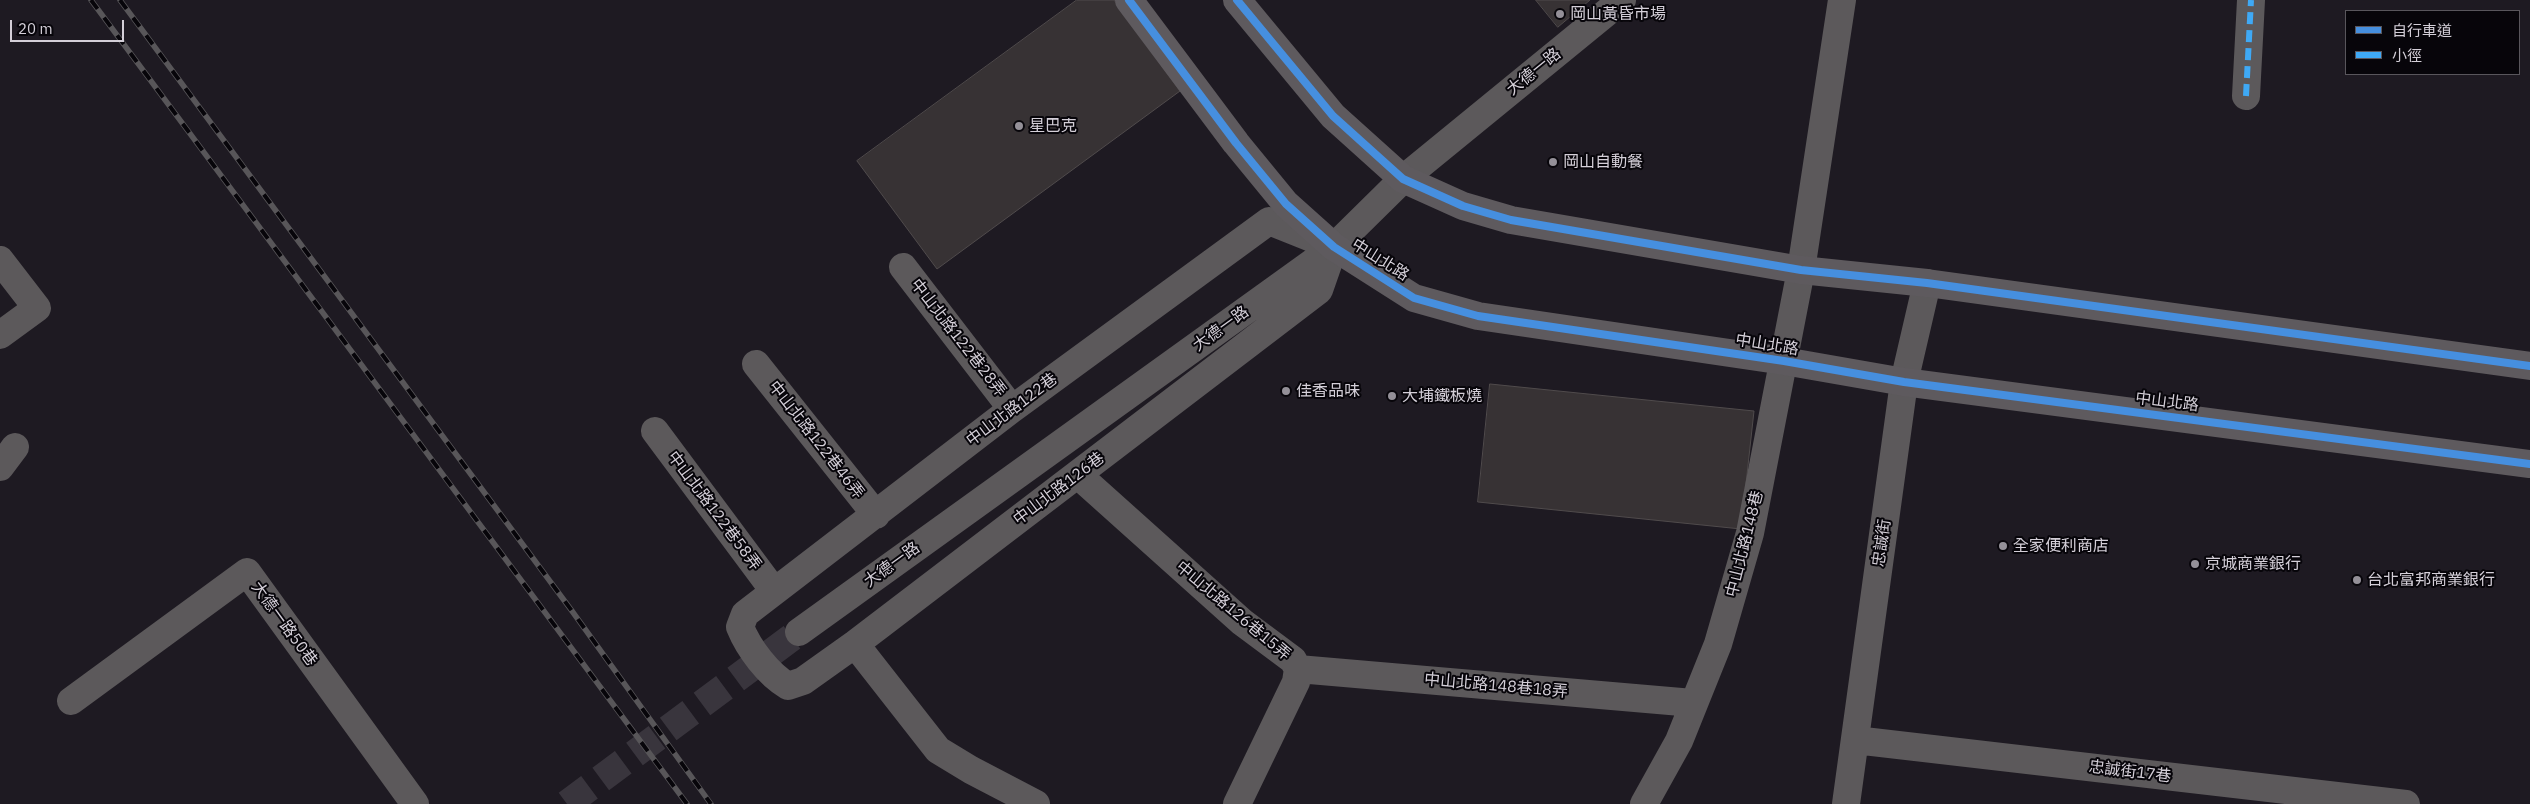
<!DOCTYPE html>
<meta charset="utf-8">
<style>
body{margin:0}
#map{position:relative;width:2530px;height:804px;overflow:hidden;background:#1e1a22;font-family:"IBM Plex Sans","Noto Sans TC",sans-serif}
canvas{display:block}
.legend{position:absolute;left:2345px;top:10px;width:175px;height:65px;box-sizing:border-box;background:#07050a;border:1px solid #59565c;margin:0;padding:6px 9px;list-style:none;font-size:15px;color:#d4cfd8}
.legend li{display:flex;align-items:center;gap:10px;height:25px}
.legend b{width:25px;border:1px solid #59565c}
.scale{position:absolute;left:10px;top:20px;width:114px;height:22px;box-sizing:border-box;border:2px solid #d4cfd8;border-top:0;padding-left:6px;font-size:15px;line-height:18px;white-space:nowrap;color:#d4cfd8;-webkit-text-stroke:4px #07050a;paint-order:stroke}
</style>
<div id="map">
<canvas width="2530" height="804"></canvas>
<ul class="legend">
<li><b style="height:6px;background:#468fdf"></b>自行車道</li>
<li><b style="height:6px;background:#3fa9f5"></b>小徑</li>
</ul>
<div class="scale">20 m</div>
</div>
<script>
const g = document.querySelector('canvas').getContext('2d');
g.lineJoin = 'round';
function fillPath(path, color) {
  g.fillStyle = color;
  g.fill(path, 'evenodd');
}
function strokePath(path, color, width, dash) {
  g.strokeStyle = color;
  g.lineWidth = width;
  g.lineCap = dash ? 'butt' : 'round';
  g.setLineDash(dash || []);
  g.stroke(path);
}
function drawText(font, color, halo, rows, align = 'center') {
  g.font = font + ' "IBM Plex Sans","Noto Sans TC",sans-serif';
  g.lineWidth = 4;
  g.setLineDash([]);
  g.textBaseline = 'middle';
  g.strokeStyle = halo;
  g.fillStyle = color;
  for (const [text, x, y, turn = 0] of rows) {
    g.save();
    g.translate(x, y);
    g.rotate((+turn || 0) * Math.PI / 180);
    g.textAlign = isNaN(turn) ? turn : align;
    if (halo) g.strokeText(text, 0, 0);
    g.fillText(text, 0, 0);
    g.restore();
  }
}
const building = new Path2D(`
 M1077,0H1114L1180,91L937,269L857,161Z
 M1536,0H1590L1558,27Z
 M1490,384L1754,411L1741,529L1478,502Z`);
const minorTunnel = new Path2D(`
 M567,804L799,632`);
const minor = new Path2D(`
 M2246,96L2251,0
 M1269,221L1334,247L1319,290L855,644L803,681L788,686C768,674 749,649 740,627L745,614L1012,409Z
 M0,260L37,308L0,335
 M903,267L1012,409
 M756,364L876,515
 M655,431L774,591
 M0,467L15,447
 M1078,475L1242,622L1293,660L1298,669L1296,682L1237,804
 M799,632L1334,247L1403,179L1622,0
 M855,644L938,750L971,770L1036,804
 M1298,669L1693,703
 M71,701L247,572L415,804
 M1855,740L2406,804
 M1644,804L1679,741L1718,644L1750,533L1801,270L1842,0
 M1846,804L1904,382L1927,283`);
const major = new Path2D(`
 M1129,0L1236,143L1286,204L1334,247L1414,298L1478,316L1784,361L1904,382L2530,464
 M1237,0L1333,116L1403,179L1463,206L1511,220L1801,270L1927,283L2530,366`);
const rail = new Path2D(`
 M91,0L687,804
 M120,0L572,611L711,804`);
const quiet = new Path2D(`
 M2246,96L2251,0`);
const cycleway = new Path2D(`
 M1129,0L1236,143L1286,204L1334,247L1414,298L1478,316L1784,361L1904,382L2530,464
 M1237,0L1333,116L1403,179L1463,206L1511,220L1801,270L1927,283L2530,366`);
const markers = [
 [1560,14,5,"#949098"],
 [1019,126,5,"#949098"],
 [1553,162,5,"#949098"],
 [1286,391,5,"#949098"],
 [1392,396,5,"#949098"],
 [2003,546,5,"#949098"],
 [2195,564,5,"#949098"],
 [2357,580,5,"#949098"]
];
const poiNames = [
 ["岡山黃昏市場",1570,14],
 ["星巴克",1029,126],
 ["岡山自動餐",1563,162],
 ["佳香品味",1296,391],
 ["大埔鐵板燒",1402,396],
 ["全家便利商店",2013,546],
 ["京城商業銀行",2205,564],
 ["台北富邦商業銀行",2367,580]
];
const streetNames = [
 ["大德一路",1534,72,-39],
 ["中山北路",1380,260,32],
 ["大德一路",1221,329,-36],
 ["中山北路122巷28弄",958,338,52],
 ["中山北路",1767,345,9],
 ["中山北路",2167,402,7],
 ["中山北路122巷",1012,410,-37],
 ["中山北路122巷46弄",816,440,52],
 ["中山北路126巷",1059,489,-37],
 ["中山北路122巷58弄",714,511,53],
 ["忠誠街",1882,543,-82],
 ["中山北路148巷",1745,544,-76],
 ["大德一路",892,565,-36],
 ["中山北路126巷15弄",1233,611,40],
 ["大德一路50巷",284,624,54],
 ["中山北路148巷18弄",1496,686,5],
 ["忠誠街17巷",2130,772,7]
];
fillPath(building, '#373234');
strokePath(building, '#504b4c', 1);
strokePath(minorTunnel, '#39353d', 28, [28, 14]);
strokePath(minor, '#5c595b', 28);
strokePath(major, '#5e5a5e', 28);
strokePath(rail, '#585659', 5.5);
strokePath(rail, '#07050a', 4, [11]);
strokePath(quiet, '#3fa9f5', 6, [12, 6]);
strokePath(cycleway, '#468fdf', 8);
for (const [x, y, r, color] of markers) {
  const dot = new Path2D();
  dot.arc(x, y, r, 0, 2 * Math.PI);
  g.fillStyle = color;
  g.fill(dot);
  strokePath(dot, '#07050a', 2);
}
drawText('16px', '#d4cfd8', '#07050a', poiNames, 'left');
drawText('16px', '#d4cfd8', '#07050a', streetNames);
</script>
